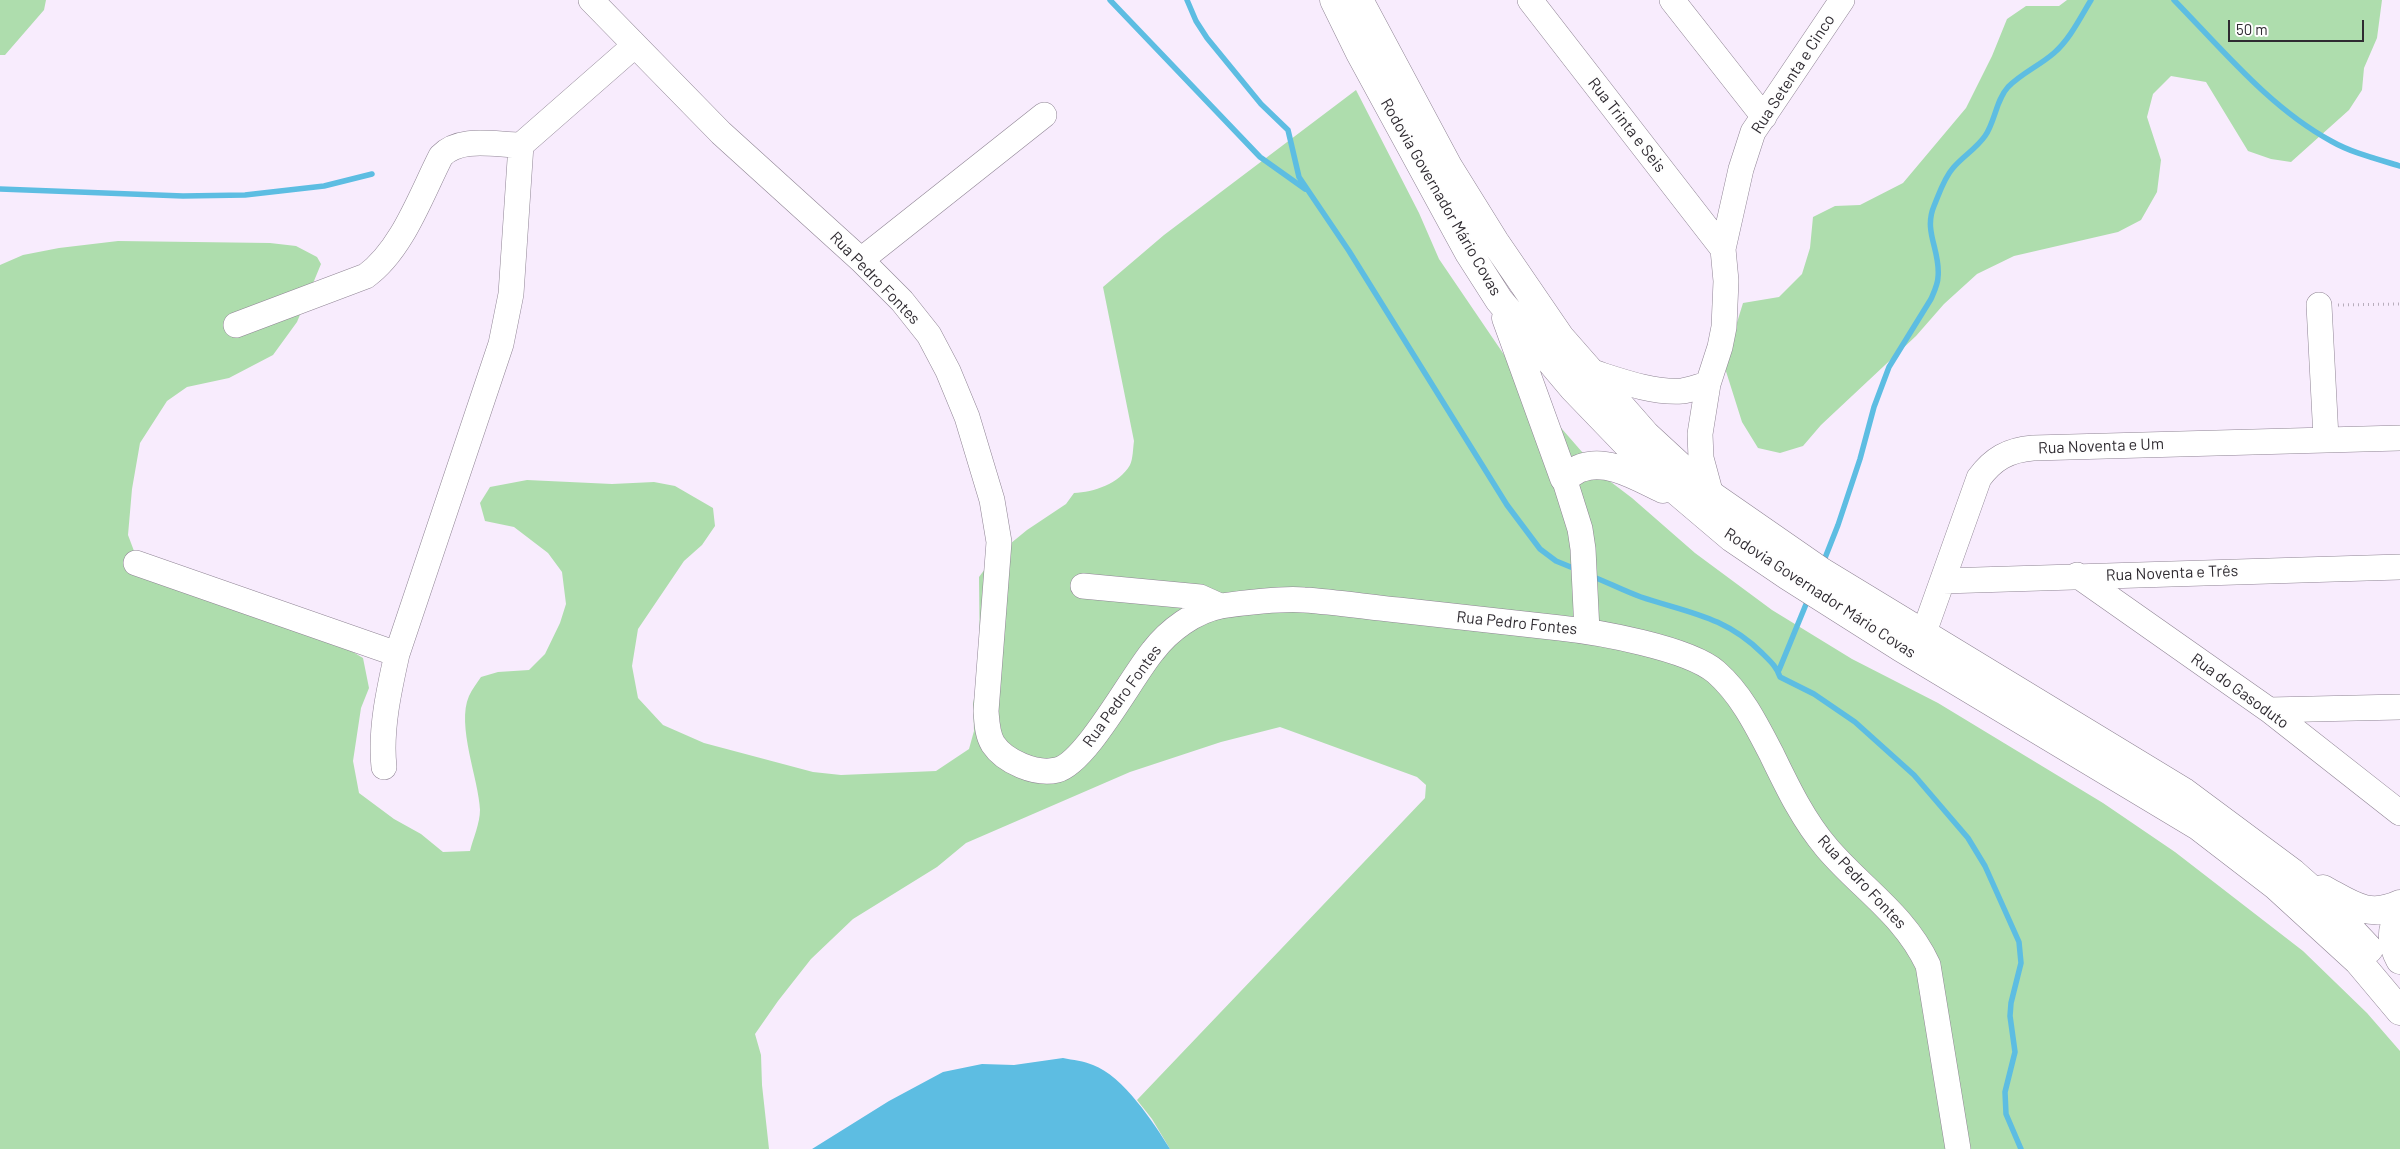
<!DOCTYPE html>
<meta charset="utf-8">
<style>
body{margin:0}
#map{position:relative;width:2400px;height:1149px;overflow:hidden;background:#f8ecfd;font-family:Barlow,sans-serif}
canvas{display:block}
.scale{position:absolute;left:2228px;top:20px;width:136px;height:22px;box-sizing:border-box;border:2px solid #2f2b31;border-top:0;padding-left:6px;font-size:15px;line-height:18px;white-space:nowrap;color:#2f2b31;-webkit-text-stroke:4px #fefefe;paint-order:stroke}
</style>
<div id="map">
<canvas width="2400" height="1149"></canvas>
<div class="scale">50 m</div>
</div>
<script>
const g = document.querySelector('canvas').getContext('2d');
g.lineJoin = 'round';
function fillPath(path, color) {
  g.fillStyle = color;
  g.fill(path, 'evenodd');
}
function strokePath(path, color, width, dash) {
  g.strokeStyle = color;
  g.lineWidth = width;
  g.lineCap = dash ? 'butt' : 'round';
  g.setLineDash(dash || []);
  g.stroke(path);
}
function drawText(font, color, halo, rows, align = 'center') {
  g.font = font + ' Barlow,sans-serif';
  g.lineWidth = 4;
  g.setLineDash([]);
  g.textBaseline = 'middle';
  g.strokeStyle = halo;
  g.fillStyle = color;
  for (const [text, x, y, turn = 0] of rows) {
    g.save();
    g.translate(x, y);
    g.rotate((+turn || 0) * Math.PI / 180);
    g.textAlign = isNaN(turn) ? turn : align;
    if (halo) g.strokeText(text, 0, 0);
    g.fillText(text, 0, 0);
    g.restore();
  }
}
const green = new Path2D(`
 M0,0H46L44,10L5,55H0Z
 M2067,0H2382L2377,38L2364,68L2362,90L2349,110L2291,162L2271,159L2248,151L2206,82L2171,76L2153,94L2147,117L2161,160L2157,192L2141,220L2118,232L2014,256L1977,274L1944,304L1916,336L1821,425L1803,446L1780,453L1758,448L1742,422L1724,365L1743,303L1779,297L1802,274L1810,248L1813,217L1835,206L1860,205L1903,183L1966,108L1992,56L2007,19L2026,6H2059Z
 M1356,90L1419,213L1439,259L1528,390L1603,476L1632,498L1695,553L1772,610L1852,659L1938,703L2103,803L2175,852L2303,951L2367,1013L2400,1051V1149H1170L1152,1119L1137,1100L1425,798L1426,785L1417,777L1280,727L1221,742L1130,772L966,843L937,867L853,919L811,959L778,1001L755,1034L761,1055L762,1085L769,1149H0V265L23,255L59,248L118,241L270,243L296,246L317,257L321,264L297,322L273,355L229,378L187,387L167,401L140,443L132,489L128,535L137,559L338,643L363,658L369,688L361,708L353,761L359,793L394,819L421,834L443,852L470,851C473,839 480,823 480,810C479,780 456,725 469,696C472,689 477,683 481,677L498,672L529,670L545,654L560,623L566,604L562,572L548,553L514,527L485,521L480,503L490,487L527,480L612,484L654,482L675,486L713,508L715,526L702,545L684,561L638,629L632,666L638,698L663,725L704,743L813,772L841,775L936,771L969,749L974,731L973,704L980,665L979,577L994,557L1027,530L1066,504L1074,493C1094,492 1119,484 1130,465C1133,459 1133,448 1134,441L1103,287L1164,235Z`);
const water = new Path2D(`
 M1063,1058C1073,1060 1084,1061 1093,1065C1123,1076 1154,1123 1170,1149H812L889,1101L943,1072L982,1064L1014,1065Z`);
const stream = new Path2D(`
 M1110,0L1260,157L1305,189
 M1187,0L1196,21L1207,38L1261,104L1288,130L1299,177L1349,251L1507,505L1540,549L1556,561L1578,570
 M2174,0C2222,49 2270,108 2331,141C2352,153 2377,159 2400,166
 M0,189L183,196L245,195L324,186L372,174
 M1823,563L1838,525L1860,459L1874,407L1889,367L1931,299C1934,292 1938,284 1938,277C1941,251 1923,232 1934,206C1939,194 1944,178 1953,168C1963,156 1976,149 1985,136C1995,122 1996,100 2008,87C2022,73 2039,66 2054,53C2070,39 2080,18 2091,0
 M1591,576C1607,582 1624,591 1641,597C1689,613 1724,616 1762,653C1770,661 1777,667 1780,677L1814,694L1855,722L1914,775L1968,838L1985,866L2019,942L2021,963L2011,1003L2010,1016L2015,1052L2005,1092L2006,1114L2021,1149
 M1779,670L1809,597`);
const path = new Path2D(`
 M2338,305L2400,304`);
const minor = new Path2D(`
 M591,0L721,133L861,260L902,301L929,335L948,371L967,417L992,500L999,542L986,711C987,723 987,734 993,744C1005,762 1036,775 1057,770C1086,763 1132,676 1153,651C1169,630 1195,611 1221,606C1241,603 1284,598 1304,600C1336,602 1367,607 1398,610C1452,616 1506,622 1560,628C1598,632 1688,648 1716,672C1741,694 1756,724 1771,753C1787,786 1803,820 1827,848C1862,889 1904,914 1928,965L1958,1149
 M1530,0L1723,249
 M1672,0L1764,117
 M861,260L1044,115
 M2319,305L2326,438
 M236,325L366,276C402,250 421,195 441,156C460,136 495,145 521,145L634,46
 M1589,371C1618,380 1651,393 1682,391C1690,390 1700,386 1708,384
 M1564,478L1580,529L1583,549L1587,631
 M1711,495L1701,458L1700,434L1708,384L1720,347L1724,327L1726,281L1723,249L1741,169L1753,132L1842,0
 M136,563L397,654
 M2077,575L2269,710L2400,813
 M1943,581L2400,567
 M1083,586L1200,597L1220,606
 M1923,635L1979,478C1993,459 2008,450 2033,448L2400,438
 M2269,710L2400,707
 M384,767C380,730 389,690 397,654L501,344L511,294L521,145`);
const highway = new Path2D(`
 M1334,0L1360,53L1469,253L1499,300L1573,388L1653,471L1732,538L1788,576L1900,647L2198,826L2276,886L2358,961L2400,1011
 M1359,0L1449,168L1495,242L1560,337L1646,435L1711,495L1822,572L2184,792L2293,873L2319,896L2369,949
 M1506,318L1564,478C1569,475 1575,470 1581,468C1608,458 1639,478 1663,489
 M2323,889C2351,904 2368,919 2400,904
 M2400,913C2390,930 2391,943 2400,960`);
const streetNames = [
 ["Rua Setenta e Cinco",1793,74,-57],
 ["Rua Trinta e Seis",1627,125,52],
 ["Rodovia Governador Mário Covas",1441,197,60],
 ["Rua Pedro Fontes",875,278,46],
 ["Rua Noventa e Um",2101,446,-2],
 ["Rua Noventa e Três",2172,573,-2],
 ["Rodovia Governador Mário Covas",1820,593,33],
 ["Rua Pedro Fontes",1517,623,6],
 ["Rua do Gasoduto",2240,691,36],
 ["Rua Pedro Fontes",1122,696,-54],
 ["Rua Pedro Fontes",1862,882,47]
];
fillPath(green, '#aeddad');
fillPath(water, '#5dbde2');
strokePath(stream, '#5dbde2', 5.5);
strokePath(minor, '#8f8494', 26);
strokePath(highway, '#8f8494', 29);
strokePath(path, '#b8aebc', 3, [1, 4]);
strokePath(minor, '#fff', 25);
strokePath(highway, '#fff', 28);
drawText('16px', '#2f2b31', '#fefefe', streetNames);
</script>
